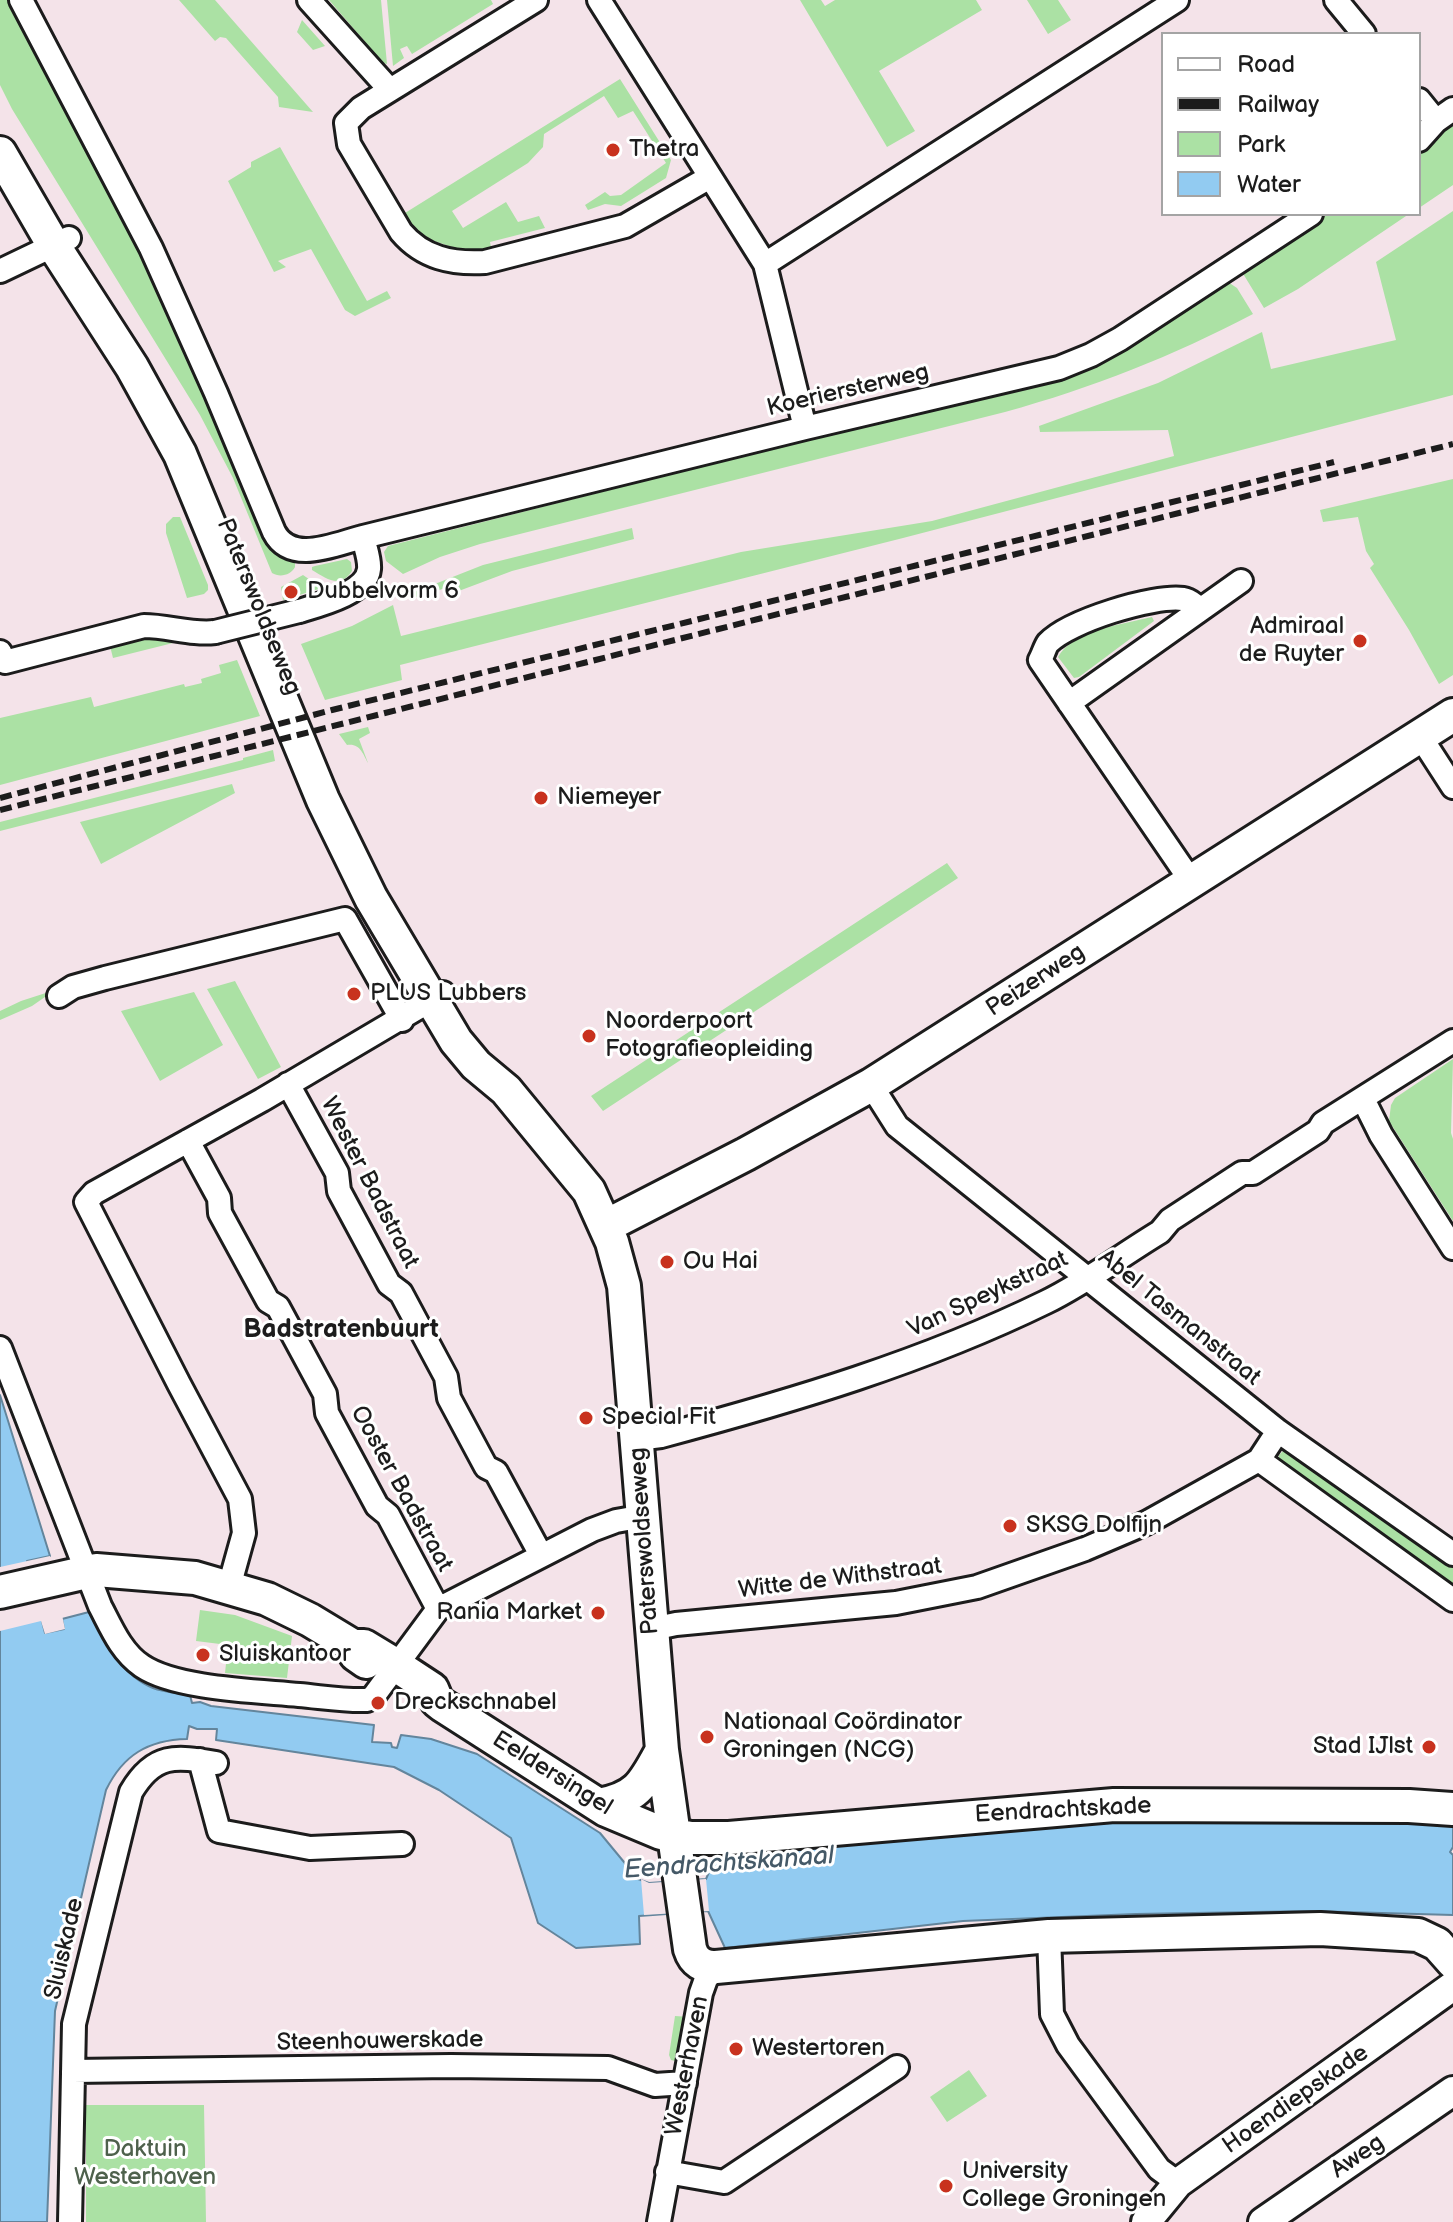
<!DOCTYPE html>
<meta charset="utf-8">
<style>
body{margin:0}
#map{position:relative;width:1453px;height:2222px;overflow:hidden;background:#f4e3e9;font-family:"Balsamiq Sans",sans-serif}
canvas{display:block}
.legend{position:absolute;left:1161px;top:32px;width:260px;height:184px;box-sizing:border-box;background:#fff;border:2px solid #a4a4a4;margin:0;padding:10px 14px;list-style:none;font-size:24px;color:#1c1c1c}
.legend li{display:flex;align-items:center;gap:16px;height:40px}
.legend b{width:40px;border:2px solid #a4a4a4}
</style>
<div id="map">
<canvas width="1453" height="2222"></canvas>
<ul class="legend">
<li><b style="height:10px;background:#fff"></b>Road</li>
<li><b style="height:10px;background:#1c1c1c"></b>Railway</li>
<li><b style="height:22px;background:#abe1a4"></b>Park</li>
<li><b style="height:22px;background:#92cbf1"></b>Water</li>
</ul>
</div>
<script>
const g = document.querySelector('canvas').getContext('2d');
g.lineJoin = 'round';
function fillPath(path, color) {
  g.fillStyle = color;
  g.fill(path, 'evenodd');
}
function strokePath(path, color, width, dash) {
  g.strokeStyle = color;
  g.lineWidth = width;
  g.lineCap = dash ? 'butt' : 'round';
  g.setLineDash(dash || []);
  g.stroke(path);
}
function drawText(font, color, halo, rows, align = 'center') {
  g.font = font + ' "Balsamiq Sans",sans-serif';
  g.lineWidth = 6;
  g.setLineDash([]);
  g.textBaseline = 'middle';
  g.strokeStyle = halo;
  g.fillStyle = color;
  for (const [text, x, y, turn = 0] of rows) {
    g.save();
    g.translate(x, y);
    g.rotate((+turn || 0) * Math.PI / 180);
    g.textAlign = isNaN(turn) ? turn : align;
    if (halo) g.strokeText(text, 0, 0);
    g.fillText(text, 0, 0);
    g.restore();
  }
}
const green = new Path2D(`
 M0,0H7L82,128L295,558V567C291,575 280,578 272,573L233,478L200,415L12,109L0,85Z
 M179,0H215L313,112L279,107L278,97L226,38L220,37L215,41Z
 M329,0H381L387,64L383,63Z
 M387,0H491L493,4L412,54L407,46L400,49L404,58L393,66Z
 M800,0H821L825,6L835,0H976L982,10L879,71L915,131L887,147Z
 M1027,0H1058L1071,20L1048,34Z
 M302,20L325,46L313,50L297,32Z
 M620,79L671,160L666,178L621,206L605,204L588,210L585,205L605,192L610,196L621,195L666,163L633,111L618,118L604,96L544,134L543,147L528,163L452,211L463,228L506,202L518,222L539,216L545,228L490,242L492,252H467L422,237L413,233L403,215L405,213Z
 M1453,116V185L1419,208V149L1438,136Z
 M280,147L367,301L387,291L391,298L355,316L345,310L311,249L278,261L286,267L274,272L228,181L251,167V162Z
 M1453,211V395L903,538L400,665L402,680L325,700L301,644L352,626L393,605L401,636L741,552L932,521L1174,456L1168,430L1040,432L1039,426L1158,383L1262,332L1271,369L1396,340L1376,262Z
 M1324,214H1409L1298,289L1264,308L1242,272Z
 M1228,282L1237,288L1253,314C1173,356 1092,388 1005,412L480,544L440,557L403,574L386,561L384,552L388,546L1072,373L1222,283Z
 M1453,479V675L1439,684L1409,630L1370,568L1374,564L1366,551L1358,517L1323,522L1320,510Z
 M173,517H180L208,585V590L204,594L187,598L166,533V524Z
 M632,528L634,539L512,571L456,592L453,585L418,598L412,593L483,565Z
 M347,559L351,562L352,571C340,589 327,579 312,570V567L315,566Z
 M303,575L322,588L283,600L281,587Z
 M1152,617L1154,621L1079,677L1074,678L1058,657C1073,630 1124,624 1152,617Z
 M144,634L189,639L113,658L109,642Z
 M237,660L260,716L0,785V718L91,697L94,707L184,684L185,687L202,683L201,679L221,673L219,665Z
 M368,727L370,733L359,739L368,763C363,754 360,743 347,745L339,734Z
 M273,750L275,761L0,831V822L243,760V758Z
 M232,784L235,793L101,864L80,822Z
 M947,863L958,878L603,1111L591,1096Z
 M235,981L281,1067L258,1079L207,989Z
 M55,990L32,1006L0,1020V1011L21,1001Z
 M194,992L223,1045L160,1081L121,1011Z
 M1453,1059L1451,1133L1453,1139V1221L1389,1121L1391,1105L1395,1098Z
 M1285,1449L1453,1560V1587L1278,1462L1279,1455Z
 M200,1610L235,1615L292,1636L287,1678L225,1673L228,1645L196,1641Z
 M675,2016L690,2017L679,2062L671,2060L669,2055Z
 M969,2070L987,2096L947,2122L930,2097Z
 M86,2105H204L206,2222H86Z`);
const water = new Path2D(`
 M0,1395L50,1556L27,1561L45,1633L64,1629L62,1619L89,1612C104,1641 121,1675 153,1688C163,1692 178,1693 190,1695L192,1703L200,1702L211,1706L374,1725L372,1742L391,1743L392,1747L397,1748L401,1735L431,1739L477,1754L600,1833L638,1879L649,1883L706,1879L716,1856C838,1841 960,1828 1084,1821C1207,1815 1330,1820 1453,1824V1847L1450,1852L1453,1855V1915L1310,1911L1136,1914L963,1921L725,1948L708,1911L639,1916L640,1944L576,1948L538,1923L511,1838L439,1790L394,1767L216,1740L217,1729H197L189,1726L187,1739C148,1740 123,1755 106,1790L55,2011L47,2222H0Z`);
const pier = new Path2D(`
 M50,1556L51,1560L31,1564L48,1629L60,1626L59,1618L62,1615L65,1629L45,1634L41,1621L0,1631V1567Z
 M641,1879L649,1883L706,1879L709,1911L644,1915Z`);
const minor = new Path2D(`
 M21,0L151,248L216,393L274,532C291,565 335,544 363,537L805,428L1059,368L1091,355L1120,339L1311,214
 M309,0L390,90
 M536,0L361,108L346,123L349,144L401,232C423,258 452,264 485,262L625,226L710,177
 M599,0L765,264L805,428
 M1336,0L1364,34
 M1419,100L1436,121
 M1419,140L1436,121L1453,109
 M765,264L1177,0
 M0,271L69,238
 M299,611C319,605 367,593 369,569C370,559 365,547 363,537
 M0,652L5,662L144,626C168,626 192,635 215,632
 M1069,703L1241,581
 M1420,736L1453,787
 M1191,881L1040,660C1043,655 1045,647 1048,643C1069,621 1153,595 1183,599C1190,600 1193,604 1199,608
 M59,996L73,987L105,978L345,919L402,1020
 M288,1084L337,1173L339,1191L389,1284L401,1293L446,1377L449,1398L486,1467L496,1472L541,1555
 M871,1085L897,1126L1278,1431L1453,1554
 M1363,1099L1381,1135L1453,1248
 M188,1141L219,1198L220,1213L268,1301L278,1307L325,1394L327,1413L377,1506L388,1515L438,1609
 M0,1348L100,1606C111,1627 121,1652 142,1666C176,1689 258,1691 299,1695C322,1697 345,1701 367,1700L373,1697L438,1609L592,1530L616,1521L644,1516
 M637,1439L661,1436C792,1401 923,1362 1046,1302C1085,1283 1122,1255 1160,1232L1170,1220L1242,1173H1253L1318,1131L1323,1123L1453,1041
 M1259,1460L1453,1600
 M229,1587L244,1533L240,1499L179,1384L86,1202L94,1193L262,1100L443,993
 M652,1629L676,1624L896,1603L977,1587L1085,1549L1146,1523L1259,1460L1278,1431
 M200,1760L219,1831L310,1848L402,1844
 M1049,1936L1052,2014L1068,2045L1159,2169L1178,2183
 M73,2071L451,2066L608,2068L655,2085L685,2083
 M667,2172L724,2182L897,2067
 M70,2222L74,2024L131,1792C154,1753 175,1756 216,1763
 M659,2222L701,1993L706,1979L716,1967`);
const tertiary = new Path2D(`
 M1146,2222L1178,2183L1453,1986
 M1263,2222L1453,2091`);
const secondary = new Path2D(`
 M0,153L54,246L132,367L180,454L323,800L371,898L456,1041L476,1065L506,1090L589,1191L612,1242L624,1286L662,1750L690,1949C694,1962 703,1967 716,1967L1049,1936L1320,1929L1418,1935L1437,1944L1453,1962
 M606,1226L746,1154L871,1085L1453,715
 M0,1592L96,1570L195,1578L267,1599L310,1620L353,1646L356,1655L366,1662
 M353,1646H364L397,1666L432,1689L437,1701L442,1705L606,1810L661,1833L691,1838H729L1114,1805L1409,1806L1453,1809
 M599,1805C638,1798 644,1783 662,1750`);
const rail = new Path2D(`
 M0,798L332,710L1334,462
 M0,810L1453,444`);
const minorBridge = new Path2D(`
 M215,632L299,611`);
const markers = [
 [613,150,8,"#c8321e"],
 [291,592,8,"#c8321e"],
 [1360,641,8,"#c8321e"],
 [541,798,8,"#c8321e"],
 [354,994,8,"#c8321e"],
 [589,1036,8,"#c8321e"],
 [667,1262,8,"#c8321e"],
 [586,1418,8,"#c8321e"],
 [1010,1526,8,"#c8321e"],
 [598,1613,8,"#c8321e"],
 [203,1655,8,"#c8321e"],
 [378,1703,8,"#c8321e"],
 [707,1737,8,"#c8321e"],
 [1429,1747,8,"#c8321e"],
 [736,2049,8,"#c8321e"],
 [946,2186,8,"#c8321e"]
];
const poiNames = [
 ["Thetra",629,150],
 ["Dubbelvorm 6",307,592],
 ["Admiraal",1344,627,"right"],
 ["de Ruyter",1344,655,"right"],
 ["Niemeyer",557,798],
 ["PLUS Lubbers",370,994],
 ["Noorderpoort",605,1022],
 ["Fotografieopleiding",605,1050],
 ["Ou Hai",683,1262],
 ["Special Fit",602,1418],
 ["SKSG Dolfijn",1026,1526],
 ["Rania Market",582,1613,"right"],
 ["Sluiskantoor",219,1655],
 ["Dreckschnabel",394,1703],
 ["Nationaal Coördinator",723,1723],
 ["Groningen (NCG)",723,1751],
 ["Stad IJlst",1413,1747,"right"],
 ["Westertoren",752,2049],
 ["University",962,2172],
 ["College Groningen",962,2200]
];
const streetNames = [
 ["Koeriersterweg",848,391,-13],
 ["Paterswoldseweg",258,607,68],
 ["Peizerweg",1036,981,-33],
 ["Wester Badstraat",369,1183,63],
 ["Van Speykstraat",988,1295,-25],
 ["Abel Tasmanstraat",1179,1318,39],
 ["Ooster Badstraat",401,1489,61],
 ["Paterswoldseweg",645,1541,-94],
 ["Witte de Withstraat",840,1579,-7],
 ["Eeldersingel",552,1774,32],
 ["Eendrachtskade",1063,1811,-3],
 ["Sluiskade",65,1949,-77],
 ["Steenhouwerskade",380,2042,-1],
 ["Westerhaven",688,2066,-79],
 ["Hoendiepskade",1296,2100,-35],
 ["Aweg",1358,2157,-34]
];
const parkNames = [
 ["Daktuin",145,2150],
 ["Westerhaven",145,2178]
];
const neighbourhoodNames = [
 ["Badstratenbuurt",341,1330]
];
const waterNames = [
 ["Eendrachtskanaal",729,1864,-4]
];
fillPath(green, '#abe1a4');
fillPath(water, '#92cbf1');
strokePath(water, '#63859c', 2);
fillPath(pier, '#f4e3e9');
strokePath(minor, '#1c1c1c', 28);
strokePath(tertiary, '#1c1c1c', 34);
strokePath(secondary, '#1c1c1c', 38);
strokePath(minor, '#fff', 22);
strokePath(tertiary, '#fff', 28);
strokePath(secondary, '#fff', 32);
strokePath(rail, '#1c1c1c', 6, [12, 6]);
strokePath(minorBridge, '#1c1c1c', 28, []);
strokePath(minorBridge, '#fff', 22);
for (const [x, y, r, color] of markers) {
  const dot = new Path2D();
  dot.arc(x, y, r, 0, 2 * Math.PI);
  g.fillStyle = color;
  g.fill(dot);
  strokePath(dot, '#fff', 3);
}
drawText('24px', '#1c1c1c', '#fff', poiNames, 'left');
drawText('24px', '#1c1c1c', '#fff', streetNames);
drawText('24px', '#4e614c', '#fff', parkNames);
drawText('bold 26px', '#1c1c1c', '#fff', neighbourhoodNames);
drawText('italic 26px', '#455967', '#fff', waterNames);
</script>
